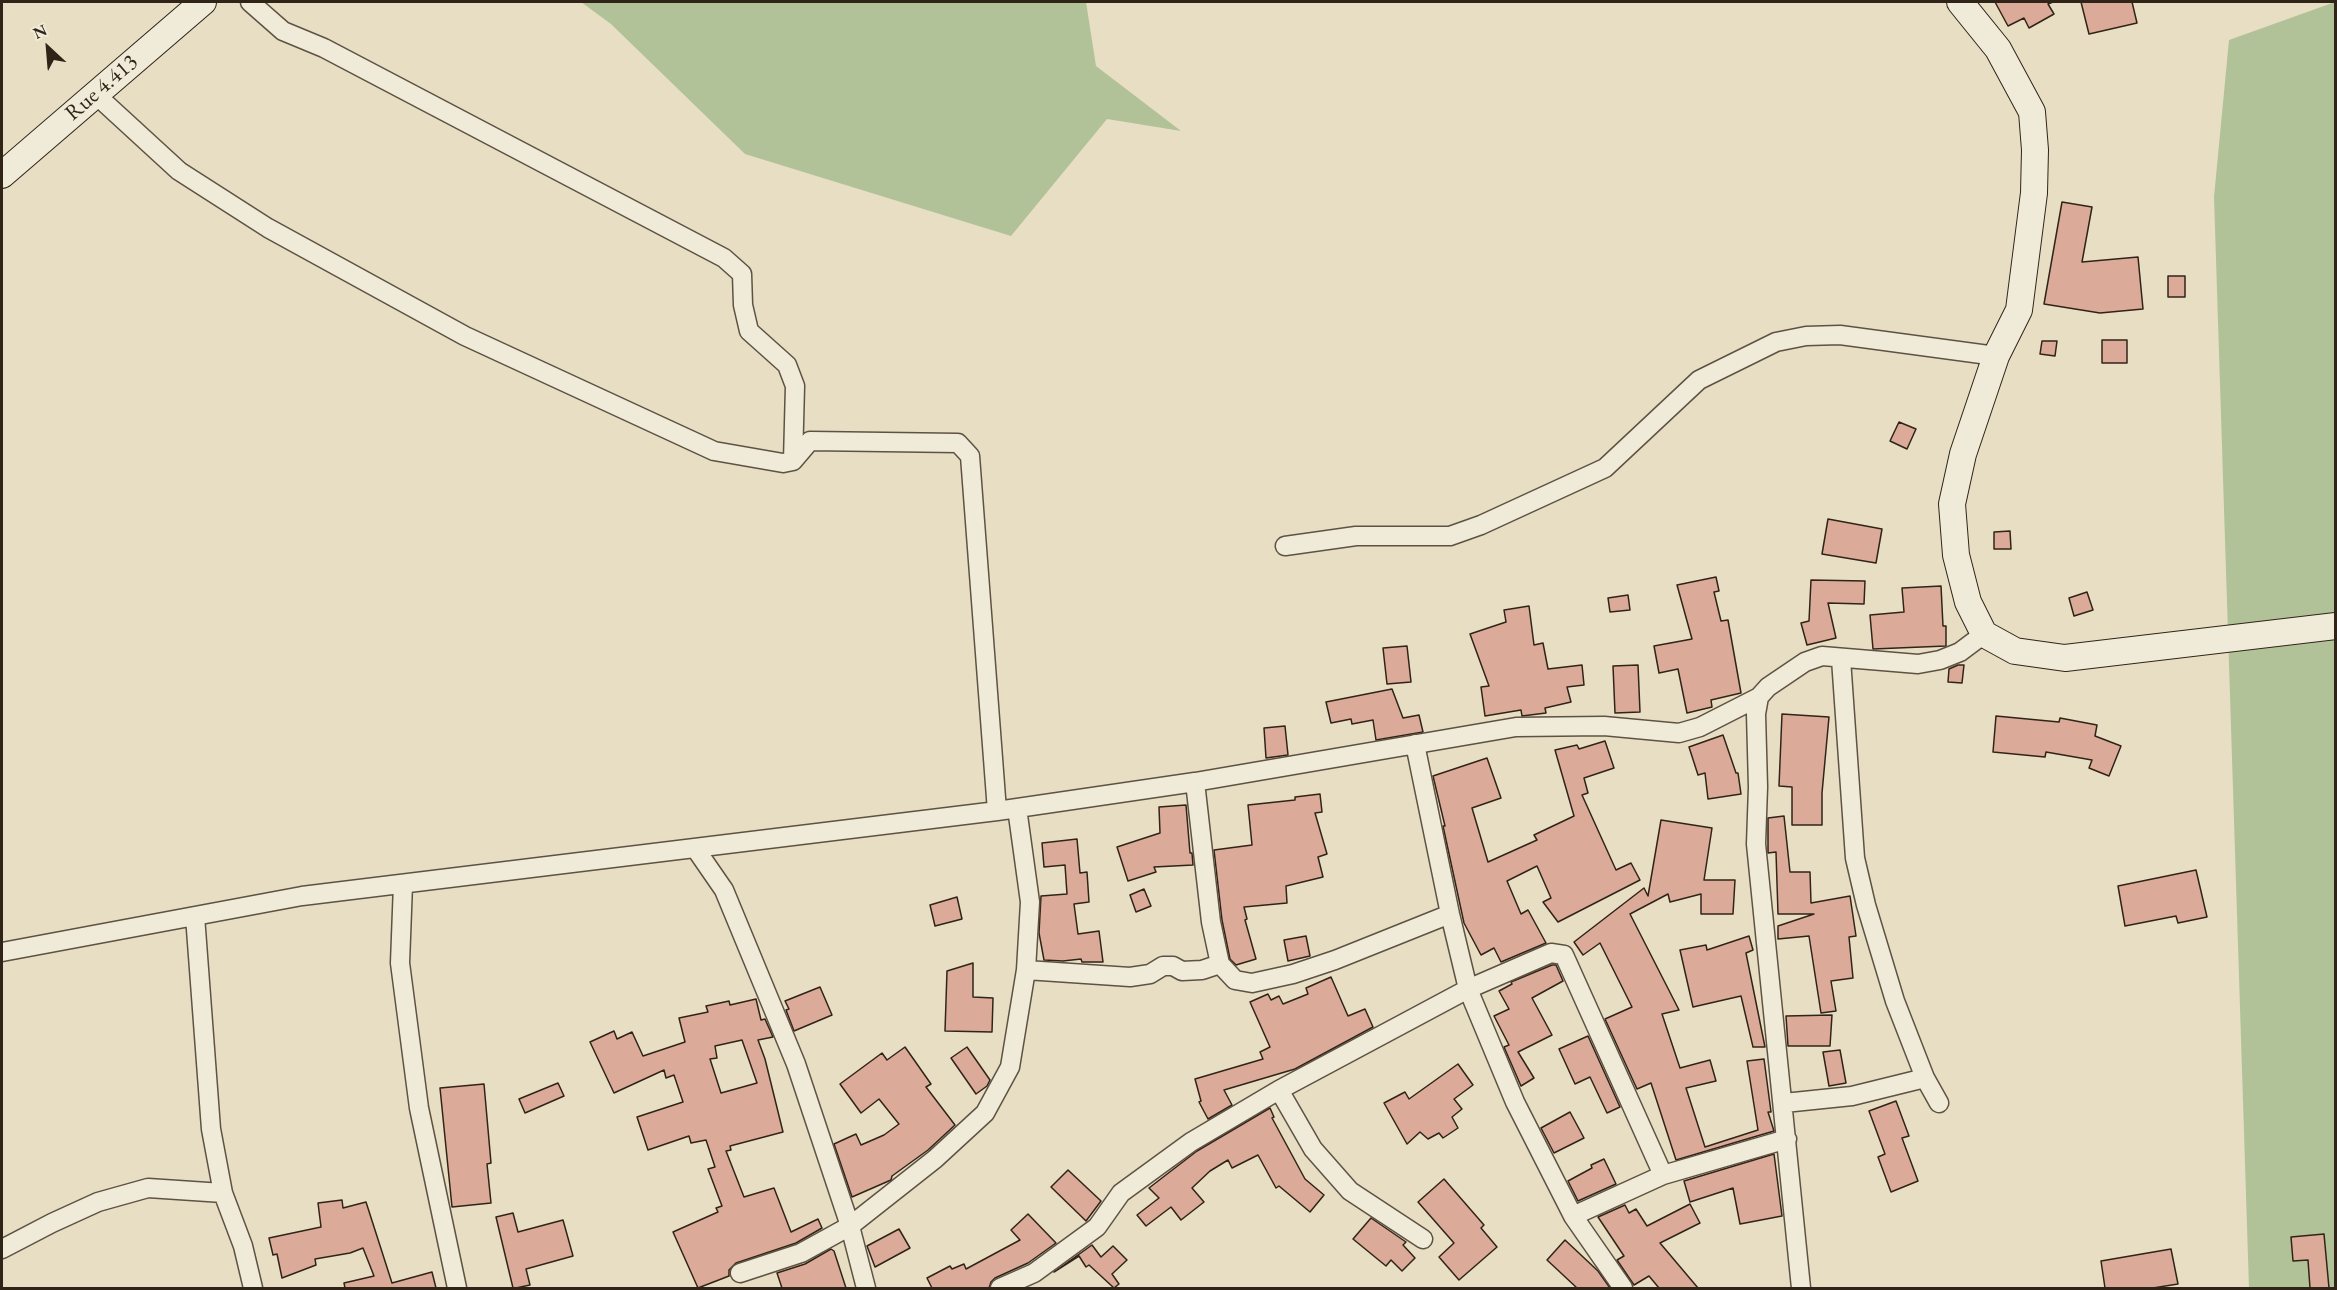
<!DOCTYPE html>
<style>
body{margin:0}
#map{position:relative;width:2337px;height:1290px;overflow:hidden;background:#e8dec3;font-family:"EB Garamond",serif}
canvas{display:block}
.frame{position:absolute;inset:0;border:3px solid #302418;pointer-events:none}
.north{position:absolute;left:18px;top:18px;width:60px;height:60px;-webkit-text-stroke:4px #f0ead8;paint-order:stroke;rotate:334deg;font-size:16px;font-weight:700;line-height:24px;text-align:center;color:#302418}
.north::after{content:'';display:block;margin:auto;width:21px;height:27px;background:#302418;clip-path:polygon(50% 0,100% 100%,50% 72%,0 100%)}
</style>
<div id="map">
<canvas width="2337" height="1290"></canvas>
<div class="frame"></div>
<div class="north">N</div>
</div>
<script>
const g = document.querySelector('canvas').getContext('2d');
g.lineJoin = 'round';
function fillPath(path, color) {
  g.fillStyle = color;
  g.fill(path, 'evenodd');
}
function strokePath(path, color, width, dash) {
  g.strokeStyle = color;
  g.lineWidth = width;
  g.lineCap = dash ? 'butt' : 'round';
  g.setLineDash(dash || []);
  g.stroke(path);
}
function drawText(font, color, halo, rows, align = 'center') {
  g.font = font + ' "EB Garamond",serif';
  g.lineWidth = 4.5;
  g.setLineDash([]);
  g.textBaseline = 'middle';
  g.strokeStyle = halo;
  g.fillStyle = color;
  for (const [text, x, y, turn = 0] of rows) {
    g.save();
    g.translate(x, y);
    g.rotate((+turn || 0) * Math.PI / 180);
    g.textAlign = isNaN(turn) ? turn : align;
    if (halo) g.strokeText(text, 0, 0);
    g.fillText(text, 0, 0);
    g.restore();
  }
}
const green = new Path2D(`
 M581,2H1086L1096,66L1181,131L1107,119L1011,236L745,154L611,24Z
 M2335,2V1288H2249L2214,197L2229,40Z`);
const building = new Path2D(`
 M1995,2H2053L2048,4L2054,14L2029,28L2024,18L2008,26Z
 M2081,2H2132L2137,23L2089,34Z
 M2062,202L2092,207L2082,262L2138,257L2143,309L2100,313L2044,304Z
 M2168,276H2185V297H2168Z
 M2102,340H2127V363H2102Z
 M2042,341H2057L2055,356L2040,354Z
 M1899,422L1916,429L1907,449L1890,441Z
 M1828,519L1882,529L1876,563L1822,554Z
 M2010,531L2011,549H1994V532Z
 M1716,577L1719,591L1714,592L1721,621L1728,620L1741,693L1711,700L1712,707L1687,713L1678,669L1659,673L1654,646L1692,639L1677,585Z
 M1811,580L1865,581L1864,604L1828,603L1836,638L1807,645L1801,623L1809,621Z
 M1941,586L1943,626H1946V646L1873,649L1870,615L1904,612L1902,588Z
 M2087,592L2093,610L2074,616L2069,598Z
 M1628,595L1630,610L1610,612L1608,598Z
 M1529,606L1534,645L1543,643L1548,669L1582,665L1584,685L1567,687L1571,702L1545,708L1546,713L1522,716L1521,710L1485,716L1481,687L1489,686L1470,634L1506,622L1504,610Z
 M1407,646L1411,682L1387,684L1383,648Z
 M1638,665L1640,712L1615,713L1613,666Z
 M1958,665H1964L1962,683L1948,682L1949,669Z
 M1392,689L1403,718L1419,715L1423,732L1376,740L1373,720L1352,724L1351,719L1331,723L1326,702Z
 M1782,714L1829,717L1822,793V825H1792V787L1779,786Z
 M1996,716L2059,722L2060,718L2097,725L2095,736L2121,746L2109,776L2089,768L2092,760L2046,752L2045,757L1993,752Z
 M1285,726L1288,755L1266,758L1264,728Z
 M1723,735L1736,773H1738L1741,794L1708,799L1705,773L1698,775L1689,747Z
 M1605,741L1614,768L1584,778L1588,793L1582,795L1616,870L1631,863L1640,880L1558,922L1543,902L1551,898L1537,866L1507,881L1521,914L1528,910L1546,943L1501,962L1494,948L1481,955L1464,923L1443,826H1445L1433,776L1487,758L1501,798L1472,808L1488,862L1537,840L1534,835L1574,816L1555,750L1577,745L1579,749Z
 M1320,794L1322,812L1315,813L1327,854L1318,857L1323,877L1286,886L1287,903L1244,907L1247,919L1245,920L1256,959L1236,965L1230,959L1222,920L1214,850L1252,845L1248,805L1295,800V797Z
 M1186,805L1190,853H1192L1193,865L1154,867L1156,872L1128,881L1117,847L1160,833L1159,807Z
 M1784,816L1790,872H1810L1811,903L1850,896L1856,936L1849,937L1853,978L1831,981L1836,1011L1821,1013L1809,936L1778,939V926L1814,914H1778L1776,852L1768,853V818Z
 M1661,820L1712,828L1704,880H1735L1733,914H1701V894L1670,902L1668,894L1630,914L1679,1010L1662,1014L1680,1068L1710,1060L1716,1081L1686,1088L1705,1147L1758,1130L1747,1061L1764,1059L1771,1112H1768L1774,1131L1676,1160L1651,1083L1637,1089L1605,1019L1632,1007L1600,943L1583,955L1574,942L1644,888L1648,896Z
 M1077,839L1080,873L1087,872L1089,902L1074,904L1078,934L1099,931L1103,962H1082L1081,959L1063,961L1044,960L1039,933L1041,896L1067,894L1065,865L1044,867L1042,843Z
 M2196,870L2207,917L2178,923L2176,916L2125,926L2118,886Z
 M1144,889L1151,906L1136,912L1130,895Z
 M957,897L962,919L935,926L930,905Z
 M1306,936L1310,956L1288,961L1284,940Z
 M1749,936L1753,950L1746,953L1765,1047H1753L1741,996L1693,1007L1680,950L1706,945L1707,950Z
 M973,963V997L993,998L992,1032L945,1031L947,971Z
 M1552,965H1556L1563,981L1532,998L1552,1035L1518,1052L1534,1078L1521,1086L1504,1047L1509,1045L1494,1016L1509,1009L1499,991L1512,984L1511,982Z
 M1331,977L1348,1016L1365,1009L1373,1027L1295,1069L1224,1090L1232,1105L1208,1119L1199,1102L1201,1101L1195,1079L1263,1059L1260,1052L1270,1047L1250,1002L1268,994L1271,1000L1279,996L1283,1004L1308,994L1306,988Z
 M820,987L832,1015L794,1031L786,1010L789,1009L785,1001Z
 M756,999L761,1020L765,1019L773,1037L758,1040L765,1059L783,1132L730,1146L731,1150L726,1151L744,1197L774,1188L791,1232L818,1219L822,1228L796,1243L736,1263L729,1270V1276L698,1288L673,1232L718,1212L716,1208L722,1206L708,1169L715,1167L706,1140L691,1143L689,1136L648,1150L637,1117L683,1102L674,1075L666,1078L664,1070L614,1093L590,1042L614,1031L617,1039L632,1032L643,1056L685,1042L679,1018L708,1012L706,1006L729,1001L730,1005ZM742,1040L757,1083L721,1093L710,1059L717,1058L715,1046Z
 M1832,1015L1830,1046H1788L1786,1016Z
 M1588,1036L1620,1107L1607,1113L1590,1077L1575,1084L1559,1049Z
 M905,1047L931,1084L926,1087L955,1125L928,1150L892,1176L891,1180L852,1197L834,1144L856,1134L861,1145L884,1135L899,1124L879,1099L861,1113L840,1084L882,1053L887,1060Z
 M967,1047L990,1080L987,1086L976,1094L951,1058Z
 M1840,1050L1846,1083L1829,1086L1823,1052Z
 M1458,1064L1473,1085L1454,1099L1462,1109L1452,1117L1458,1128L1443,1138L1439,1133L1428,1139L1420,1132L1407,1144L1384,1103L1405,1092L1409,1099Z
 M558,1083L564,1096L525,1113L519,1099Z
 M484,1084L491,1163L487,1164L491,1203L452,1207L440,1088Z
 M1896,1101L1909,1136L1902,1138L1918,1181L1891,1192L1878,1157L1885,1154L1869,1111Z
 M1270,1108L1274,1117L1272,1118L1305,1179L1324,1195L1310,1212L1279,1186L1276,1188L1258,1155L1232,1168L1228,1160L1210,1171L1192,1188L1204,1202L1181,1220L1171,1207L1146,1226L1137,1215L1159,1198L1149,1188L1197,1151Z
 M1570,1112L1584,1138L1554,1153L1541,1128Z
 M1774,1154L1782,1216L1740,1224L1733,1188L1690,1202L1684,1181Z
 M1604,1159L1616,1184L1578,1201L1568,1181L1592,1168L1591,1165Z
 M1068,1170L1101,1201L1086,1221L1051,1187Z
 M1444,1179L1484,1225L1481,1228L1497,1247L1459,1280L1439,1257L1454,1243L1418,1202Z
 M342,1200L343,1208L366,1202L392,1283L432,1272L436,1288H345L344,1283L374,1276L363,1248L350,1253L315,1259L316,1265L282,1278L277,1254L273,1255L269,1238L321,1227L318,1203Z
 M1690,1204L1700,1223L1660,1243L1698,1288H1659L1649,1276L1634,1285L1617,1260L1624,1256L1598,1217L1625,1205L1629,1213L1636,1209L1647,1226Z
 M513,1213L518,1232L563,1220L573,1256L526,1269L530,1285L516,1288H513L496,1217Z
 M1028,1214L1056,1243L1028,1263L995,1278L991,1282L989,1288H932L927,1278L950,1266L952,1269L964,1264L966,1269L1020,1240L1011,1230Z
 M1371,1218L1406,1242L1403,1245L1415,1258L1402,1271L1391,1260L1386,1266L1353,1239Z
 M899,1229L910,1248L875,1267L867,1246Z
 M2324,1234L2329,1288H2310L2308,1260L2293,1261L2291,1237Z
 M1565,1240L1598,1271L1610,1288H1577L1547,1260Z
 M1092,1245L1101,1257L1113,1246L1127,1260L1112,1274L1119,1284L1114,1288L1089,1265L1086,1267L1079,1256L1054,1272Z
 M831,1249L834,1251L846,1288H782L777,1273L805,1264Z
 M2171,1249L2178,1284L2153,1288H2105L2101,1261Z`);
const street = new Path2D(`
 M250,2L283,31L324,48L724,258L742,274L743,305L749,331L787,365L795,386L793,461
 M94,93L179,171L268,228L465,336L714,451L783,463L793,461L810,441L958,443L970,456L997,811
 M1285,546L1356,536H1450L1481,525L1605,468L1699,380L1776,342L1806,336L1840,335L1996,356
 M1841,659L1855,858L1866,905L1895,1001L1925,1078L1939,1103
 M1415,744L1450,914L1468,989L1515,1102L1573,1216L1623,1288
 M1195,782L1211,922L1220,964L1235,980L1252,983L1293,974L1335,960L1450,914
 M695,848L724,890L796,1064L850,1226L866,1288
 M403,884L400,963L419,1108L457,1288
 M195,916L211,1129L223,1193L243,1246L253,1288
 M2,952L302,896L997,811L1195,782L1516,727L1604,726L1679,733L1700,727L1759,697
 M1026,970L1130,977L1150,974L1163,966H1173L1182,971L1202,970L1220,964
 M1279,1090L1313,1149L1350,1191L1423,1239
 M1784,1103L1852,1096L1925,1078
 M1573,1216L1663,1175L1787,1139
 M2,1249L52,1223L98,1202L148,1188L223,1193
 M740,1273L801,1253L850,1226L935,1159L985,1113L1010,1067L1026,970L1030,902L1017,808
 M1000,1288L1034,1273L1097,1227L1121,1193L1191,1142L1279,1090L1468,989L1551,953L1564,955L1663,1175
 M1801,1288L1756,844L1758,787L1756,714L1759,697L1768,687L1805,662L1822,656L1918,664L1940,660L1960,652L1984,634`);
const secondary = new Path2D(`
 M1960,2L1998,49L2032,112L2035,150L2034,193L2019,310L1996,356L1963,454L1952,504L1956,555L1968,602L1984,634L2015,651L2065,658L2336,626
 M2,175L203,2`);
const streetNames = [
 ["Rue 4.413",102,88,-41]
];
fillPath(green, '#b1c298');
fillPath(building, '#dcaa98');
strokePath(building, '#302418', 1.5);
strokePath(street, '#5e5243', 21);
strokePath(secondary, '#302418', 28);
strokePath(street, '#f0ead8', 18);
strokePath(secondary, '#f0ead8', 26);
drawText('22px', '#302418', '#f0ead8', streetNames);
</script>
